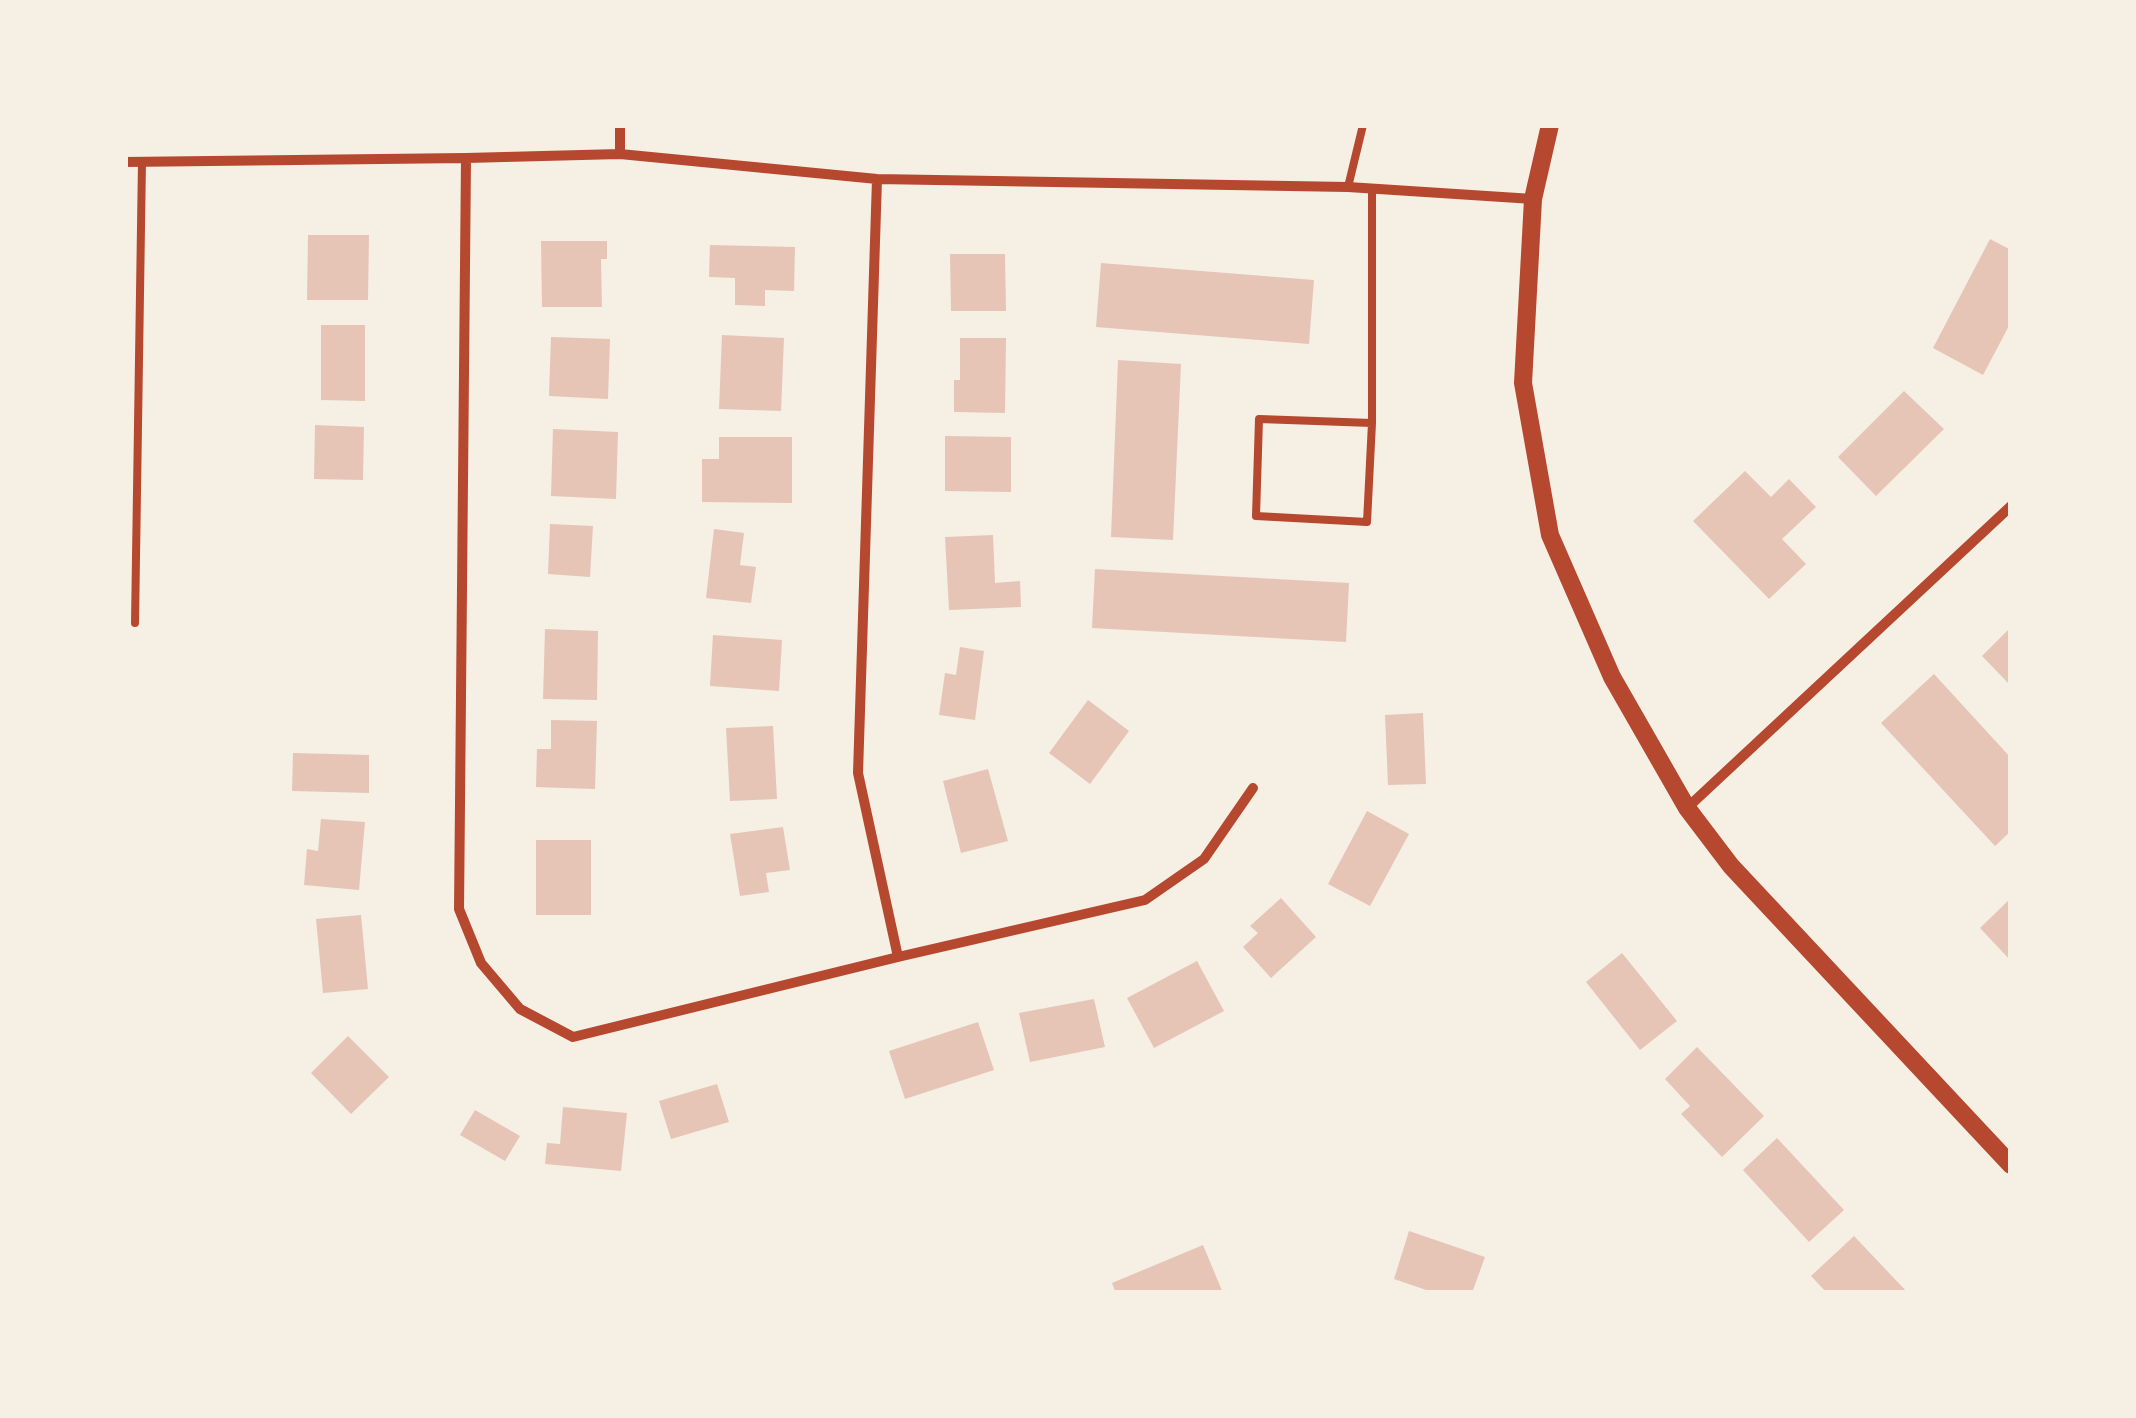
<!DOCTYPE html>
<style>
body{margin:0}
#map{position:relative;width:2136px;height:1418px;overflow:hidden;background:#f6efe4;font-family:Commissioner,sans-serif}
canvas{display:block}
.frame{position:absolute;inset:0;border:128px solid #f6efe4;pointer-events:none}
</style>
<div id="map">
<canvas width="2136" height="1418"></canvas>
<div class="frame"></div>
</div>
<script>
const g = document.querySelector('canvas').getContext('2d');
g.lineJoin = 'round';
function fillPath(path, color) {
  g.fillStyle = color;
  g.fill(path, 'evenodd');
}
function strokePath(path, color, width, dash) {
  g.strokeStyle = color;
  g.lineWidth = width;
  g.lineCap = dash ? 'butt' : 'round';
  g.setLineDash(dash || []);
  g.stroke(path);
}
const building = new Path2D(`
 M308,235H369L368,300H307Z
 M1990,239L2011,250V322L1983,375L1933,348Z
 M541,241H607V259H601L602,307H542Z
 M710,245L795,247L794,291L765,290V306L735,305V278L709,277Z
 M950,254H1005L1006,311H951Z
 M1101,263L1314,280L1309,344L1096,327Z
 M321,325H365V401L321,400Z
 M722,335L784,338L781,411L719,409Z
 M551,337L610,339L608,399L549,396Z
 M960,338H1006L1005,413L954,412V380H960Z
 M1118,360L1181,364L1173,540L1111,537Z
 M1904,391L1944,429L1876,496L1838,457Z
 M315,425L364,427L363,480L314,479Z
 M553,429L618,432L616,499L551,496Z
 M945,436L1011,437V492L945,491Z
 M719,437H792V503L702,502V459H719Z
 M1745,471L1771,497L1789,479L1816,507L1782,539L1806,564L1769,599L1693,521Z
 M550,524L593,526L590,577L548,574Z
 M714,529L744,533L740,565L756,567L751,603L706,598Z
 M993,535L995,583L1020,581L1021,607L949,610L945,537Z
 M1095,569L1349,583L1346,642L1092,628Z
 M2011,627V686L1982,656Z
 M545,629L598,631L597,700L543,699Z
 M713,635L782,640L779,691L710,686Z
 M960,647L984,651L975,720L939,715L945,673L956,675Z
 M1934,674L2011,758V831L1995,846L1881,723Z
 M1088,700L1129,731L1090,784L1049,753Z
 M1423,713L1426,784L1388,785L1385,715Z
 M551,720L597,721L595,789L536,787L537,749H551Z
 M773,726L777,799L730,801L726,728Z
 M293,753L369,755V793L292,791Z
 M988,769L1008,841L961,853L943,781Z
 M1367,811L1409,834L1370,906L1328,884Z
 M321,819L365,822L359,890L304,885L307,849L318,851Z
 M783,827L790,870L766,873L769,892L740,896L730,834Z
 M536,840H591V915H536Z
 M1281,898L1316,937L1271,978L1243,947L1258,933L1250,926Z
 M2011,898V961L1980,928Z
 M361,915L368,989L323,993L316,919Z
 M1622,953L1677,1021L1640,1050L1586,982Z
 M1197,961L1224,1011L1154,1048L1127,998Z
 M1094,999L1105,1047L1030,1062L1019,1013Z
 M978,1022L994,1070L905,1099L889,1051Z
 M348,1036L389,1077L351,1114L311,1073Z
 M1697,1047L1764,1116L1722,1157L1681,1114L1690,1106L1665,1079Z
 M717,1084L729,1122L671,1139L659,1101Z
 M563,1107L627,1113L621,1171L545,1164L547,1143L560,1144Z
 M475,1110L520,1136L505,1161L460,1135Z
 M1777,1138L1844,1210L1809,1242L1743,1170Z
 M1409,1231L1485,1257L1472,1293H1435L1394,1279Z
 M1854,1236L1908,1293H1827L1811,1276Z
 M1203,1245L1223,1293H1116L1112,1283Z`);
const service = new Path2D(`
 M1348,187L1363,125
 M1372,423L1367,522L1256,516L1259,419L1372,423V189
 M135,623L142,161`);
const minor = new Path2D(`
 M620,154V125
 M466,158L459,909L481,963L520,1009L573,1037L898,957L1145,900L1204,859L1253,788
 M125,162L466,158L620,154L877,179L1348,187L1533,199
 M877,179L858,773L898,957
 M1687,808L2011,506`);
const tertiary = new Path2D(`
 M1550,125L1533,199L1523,383L1550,535L1612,677L1687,808L1731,866L2011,1165`);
fillPath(building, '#e6c5b7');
strokePath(service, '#b5482f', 8);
strokePath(minor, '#b5482f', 10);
strokePath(tertiary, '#b5482f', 18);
</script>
